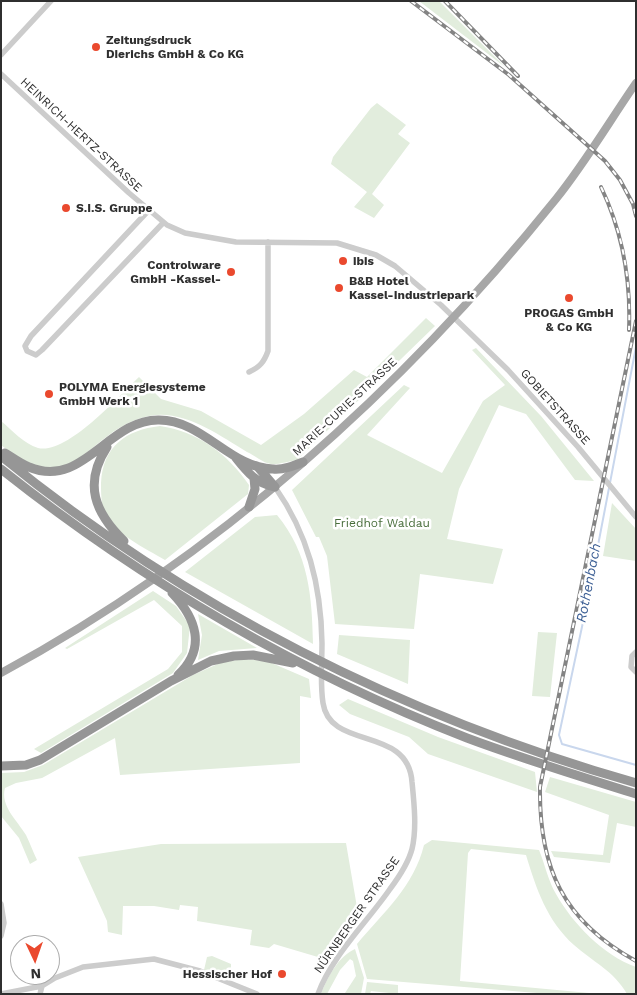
<!DOCTYPE html>
<meta charset="utf-8">
<style>
body{margin:0}
#map{position:relative;width:637px;height:995px;overflow:hidden;background:#fff;font-family:"Work Sans",sans-serif}
canvas{display:block}
.frame{position:absolute;inset:0;border:2px solid #2f2f2f;pointer-events:none}
.north{position:absolute;left:10px;top:935px;width:50px;height:50px;box-sizing:border-box;background:#fff;border:1px solid #acacac;border-radius:50%;rotate:177deg;font-size:14px;font-weight:700;line-height:20px;text-align:center;color:#2f2f2f}
.north::after{content:'';display:block;margin:auto;width:18px;height:22px;background:#ea492e;clip-path:polygon(50% 0,100% 100%,50% 72%,0 100%)}
</style>
<div id="map">
<canvas width="637" height="995"></canvas>
<div class="frame"></div>
<div class="north">N</div>
</div>
<script>
const g = document.querySelector('canvas').getContext('2d');
g.lineJoin = 'round';
function fillPath(path, color) {
  g.fillStyle = color;
  g.fill(path, 'evenodd');
}
function strokePath(path, color, width, dash) {
  g.strokeStyle = color;
  g.lineWidth = width;
  g.lineCap = dash ? 'butt' : 'round';
  g.setLineDash(dash || []);
  g.stroke(path);
}
function drawText(font, color, halo, rows, align = 'center') {
  g.font = font + ' "Work Sans",sans-serif';
  g.lineWidth = 5;
  g.setLineDash([]);
  g.textBaseline = 'middle';
  g.strokeStyle = halo;
  g.fillStyle = color;
  for (const [text, x, y, turn = 0] of rows) {
    g.save();
    g.translate(x, y);
    g.rotate((+turn || 0) * Math.PI / 180);
    g.textAlign = isNaN(turn) ? turn : align;
    if (halo) g.strokeText(text, 0, 0);
    g.fillText(text, 0, 0);
    g.restore();
  }
}
const green = new Path2D(`
 M419,1H439L505,67Z
 M377,103L406,125L398,134L410,143L372,194L384,205L374,218L354,207L367,192L331,164L333,157L371,108Z
 M426,318L435,326L297,460C290,461 277,465 271,464C263,463 254,455 247,452C219,435 183,409 149,416C87,428 76,505 1,445V421C12,430 24,444 38,448C67,455 119,396 139,377L161,399L201,411L261,445L304,414L354,370L367,377Z
 M476,348L541,416L594,481L575,480L526,414L499,405L459,489L447,539L503,549L493,584L420,574L414,629L335,624L327,556L319,537H316L292,490L404,385L410,388L367,435L442,473L483,401L505,385L472,350Z
 M160,426C197,431 228,454 249,485L248,494L165,560C145,548 116,535 105,513C101,505 101,492 101,483C103,446 126,430 160,426Z
 M612,503L636,529V561L603,556Z
 M277,515C309,554 312,596 313,644L185,572L255,517Z
 M153,591L176,606L190,626L187,653L173,673L41,753L34,749L168,669L182,652V626L154,600L67,649L65,648Z
 M198,614L257,648L219,651L198,660L202,635Z
 M538,632L557,633L550,697L532,696Z
 M339,635L410,640L408,684L337,654Z
 M242,659L267,661L309,679L311,698L300,696V763L120,775L115,738L42,778L16,783L5,788C0,806 17,820 26,835C30,843 33,852 37,860L30,864L19,838L1,816V773L24,772L43,765L193,675L220,663Z
 M348,699L438,737L535,772L537,792L428,754L409,737L350,714L339,705Z
 M550,777L636,802V827L617,823L610,863L554,857L551,851L603,855L609,815L545,792Z
 M432,840L539,850C545,864 548,881 556,894C573,924 603,955 636,967V994H627C614,971 593,962 574,945C547,921 536,888 526,855L471,849L468,853L460,981L600,994H549L367,979L357,944C384,912 414,886 424,845Z
 M346,843L359,919L328,960L274,944L269,948L250,945L252,930L197,921L198,907L180,905L179,910L154,906H123L122,935L108,932L107,921L78,857L161,844Z
 M355,949L364,978L361,994L345,993L356,976L353,961L350,959L340,970L327,994H321C328,976 339,956 355,949Z
 M212,956L231,964V969L227,978L204,970L207,957Z
 M367,982L398,985V994L371,991L370,994H365Z`);
const stream = new Path2D(`
 M636,347L586,608L559,735L562,744L636,765`);
const minor = new Path2D(`
 M1,55L51,1
 M1,74L129,193L167,225L185,233L236,242L337,243L376,255L395,266L441,305L508,370L578,447L636,517
 M148,211L31,336L25,346L27,351L36,355L42,350L163,223
 M249,372C260,367 264,362 268,351V242
 M275,487C308,534 321,585 322,643C322,662 320,684 323,703C330,751 408,725 412,782C414,802 417,829 412,849C408,864 399,877 390,889C368,921 331,957 318,994
 M636,652L632,656L631,667L636,672
 M1,904L4,923L1,936
 M1,994L42,986L55,978L83,967L154,959L200,971L257,994
 M40,994L42,986`);
const major = new Path2D(`
 M1,673C216,557 403,389 556,199C585,163 609,122 636,83`);
const highway = new Path2D(`
 M107,447C83,484 95,513 124,541
 M5,453C13,458 21,464 29,467C83,490 108,419 159,420C203,420 230,468 273,469C283,470 293,466 303,462
 M1,456C187,608 405,717 636,783
 M236,458C247,472 257,484 275,487
 M257,466L275,487
 M1,469C142,581 300,673 467,738C523,759 579,776 636,794
 M249,507L255,489L254,478
 M172,593C196,618 207,648 178,675
 M1,766L26,765L40,760L171,681L211,661L234,656L253,655L293,663`);
const rail = new Path2D(`
 M411,1L509,75L605,161L620,180L633,204L636,216
 M445,1L518,76
 M601,187C623,233 631,279 629,330
 M636,321L540,787C539,868 563,921 636,961`);
const markers = [
 [96,47,5,"#ea492e"],
 [66,208,5,"#ea492e"],
 [343,261,5,"#ea492e"],
 [231,272,5,"#ea492e"],
 [339,288,5,"#ea492e"],
 [569,298,5,"#ea492e"],
 [49,394,5,"#ea492e"],
 [282,974,5,"#ea492e"]
];
const poiNames = [
 ["Zeitungsdruck",106,40],
 ["Dierichs GmbH & Co KG",106,54],
 ["S.I.S. Gruppe",76,208],
 ["ibis",353,261],
 ["Controlware",221,265,"right"],
 ["GmbH -Kassel-",221,279,"right"],
 ["B&B Hotel",349,281],
 ["Kassel-Industriepark",349,295],
 ["PROGAS GmbH",569,313,"center"],
 ["& Co KG",569,327,"center"],
 ["POLYMA Energiesysteme",59,387],
 ["GmbH Werk 1",59,401],
 ["Hessischer Hof",272,974,"right"]
];
const streetNames = [
 ["HEINRICH-HERTZ-STRASSE",81,135,43],
 ["MARIE-CURIE-STRASSE",345,407,-43],
 ["GOBIETSTRASSE",555,407,48],
 ["NÜRNBERGER STRASSE",357,915,-55]
];
const parkNames = [
 ["Friedhof Waldau",382,523]
];
const waterNames = [
 ["Rothenbach",589,583,-79]
];
fillPath(green, '#e2eddd');
strokePath(stream, '#c9d7ed', 2);
strokePath(minor, '#ccc', 5.5);
strokePath(major, '#a7a7a7', 8);
strokePath(highway, '#969696', 9);
strokePath(rail, '#848484', 4);
strokePath(rail, '#fff', 2, [5.5]);
for (const [x, y, r, color] of markers) {
  const dot = new Path2D();
  dot.arc(x, y, r, 0, 2 * Math.PI);
  g.fillStyle = color;
  g.fill(dot);
  strokePath(dot, '#fff', 2);
}
drawText('bold 12px', '#2f2f2f', '#fff', poiNames, 'left');
drawText('12px', '#2f2f2f', '#fff', streetNames);
drawText('12px', '#486d3b', '#fff', parkNames);
drawText('italic 14px', '#3b5e94', '#fff', waterNames);
</script>
